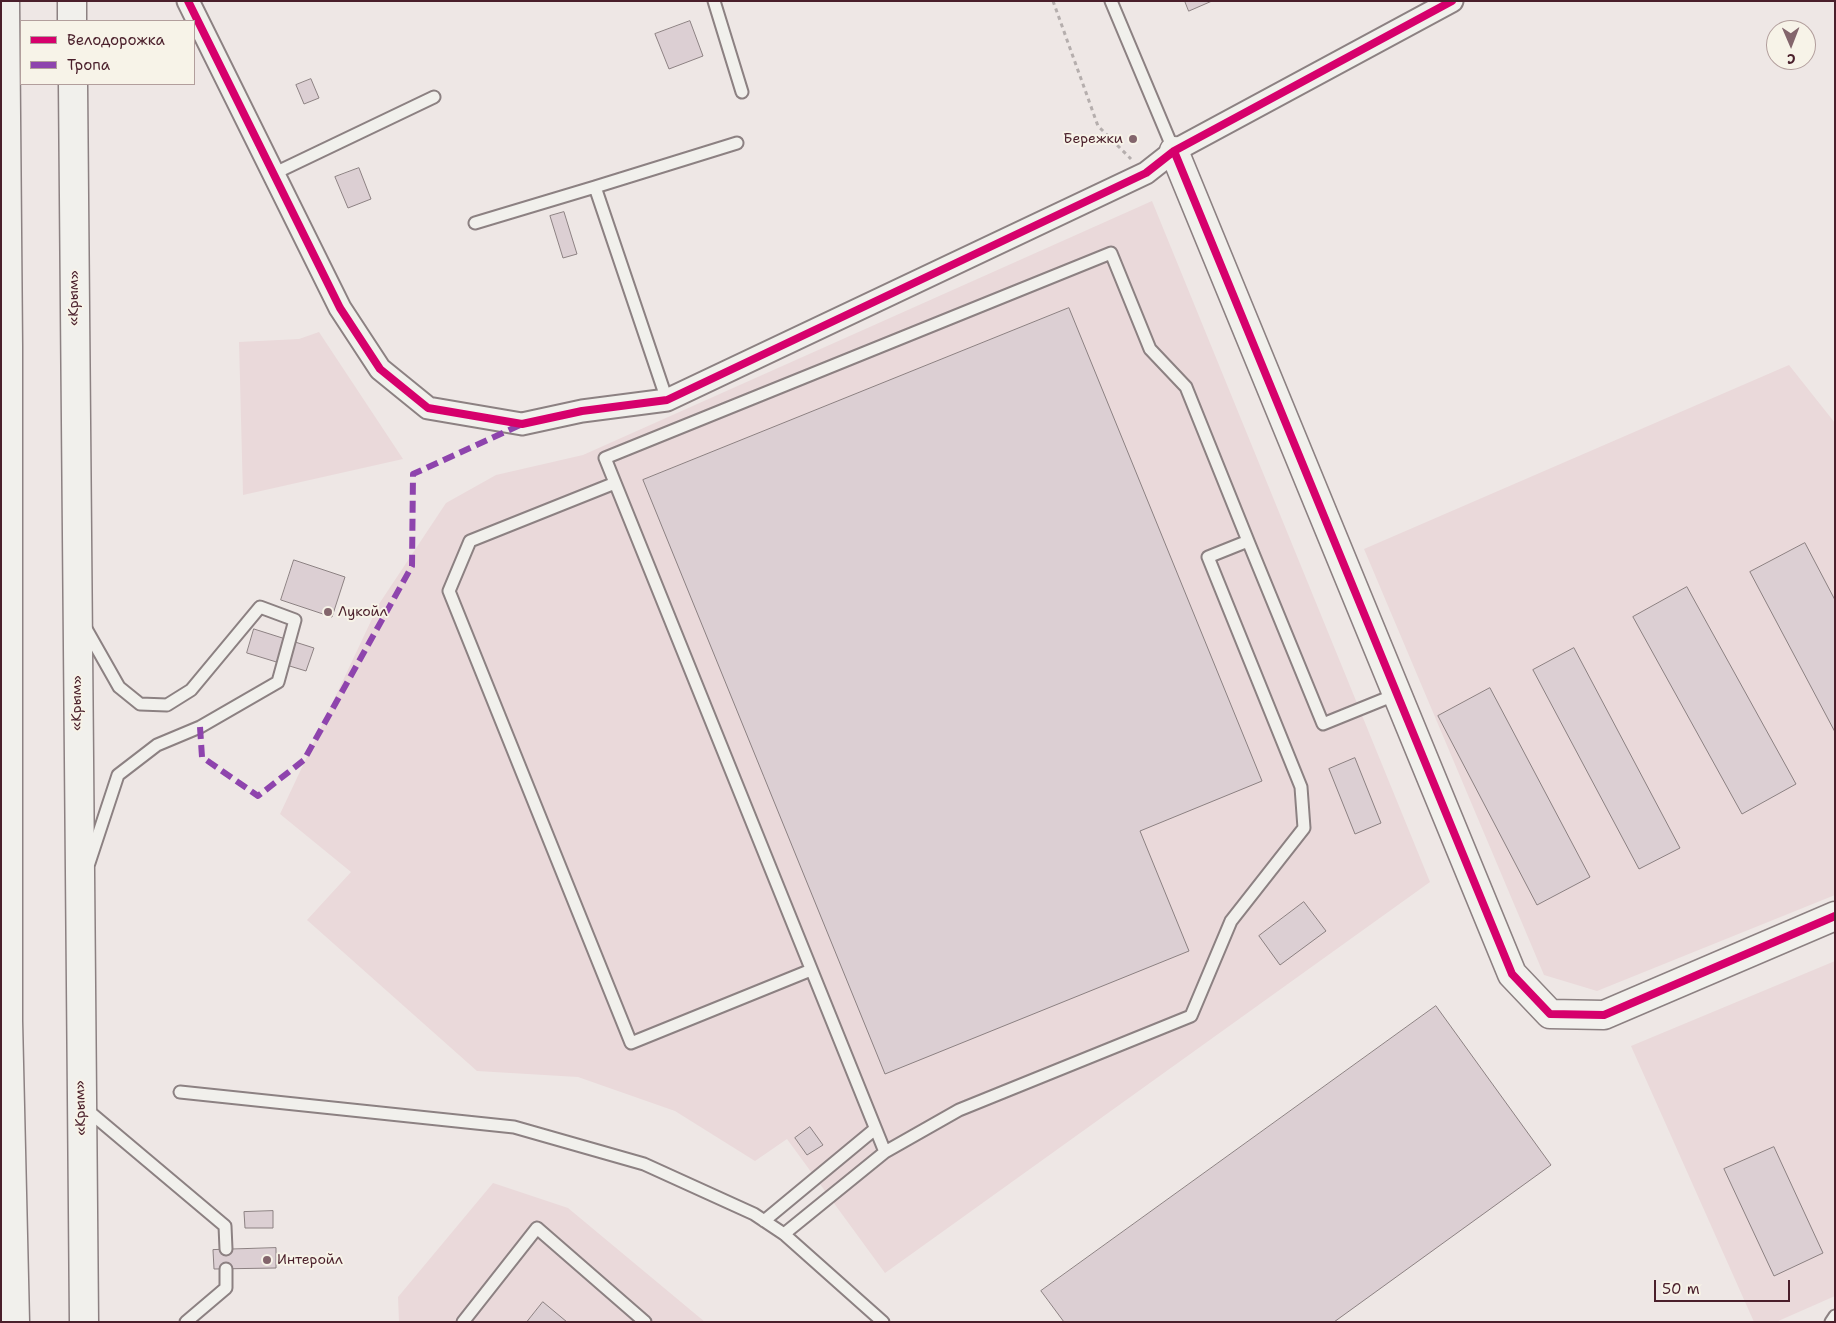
<!DOCTYPE html>
<meta charset="utf-8">
<style>
body{margin:0}
#map{position:relative;width:1836px;height:1323px;overflow:hidden;background:#eee7e5;font-family:"Shantell Sans",sans-serif}
canvas{display:block}
.frame{position:absolute;inset:0;border:2px solid #4a1f2b;pointer-events:none}
.legend{position:absolute;left:20px;top:20px;width:175px;height:65px;box-sizing:border-box;background:#f7f3e8;border:1px solid #b29e9c;margin:0;padding:6px 9px;list-style:none;font-size:15px;color:#4a1f2b}
.legend li{display:flex;align-items:center;gap:10px;height:25px}
.legend b{width:25px;border:1px solid #b29e9c}
.north{position:absolute;left:1766px;top:20px;width:50px;height:50px;box-sizing:border-box;background:#f7f3e8;border:1px solid #b29e9c;border-radius:50%;rotate:179deg;font-size:14px;font-weight:700;line-height:20px;text-align:center;color:#4a1f2b}
.north::after{content:'';display:block;margin:auto;width:18px;height:22px;background:#83656c;clip-path:polygon(50% 0,100% 100%,50% 72%,0 100%)}
.scale{position:absolute;left:1654px;top:1280px;width:136px;height:22px;box-sizing:border-box;border:2px solid #4a1f2b;border-top:0;padding-left:6px;font-size:15px;line-height:18px;white-space:nowrap;color:#4a1f2b;-webkit-text-stroke:4px #f7f3e8;paint-order:stroke}
</style>
<div id="map">
<canvas width="1836" height="1323"></canvas>
<div class="frame"></div>
<ul class="legend">
<li><b style="height:6px;background:#d6006c"></b>Велодорожка</li>
<li><b style="height:6px;background:#8e44ad"></b>Тропа</li>
</ul>
<div class="north">С</div>
<div class="scale">50 m</div>
</div>
<script>
const g = document.querySelector('canvas').getContext('2d');
g.lineJoin = 'round';
function fillPath(path, color) {
  g.fillStyle = color;
  g.fill(path, 'evenodd');
}
function strokePath(path, color, width, dash) {
  g.strokeStyle = color;
  g.lineWidth = width;
  g.lineCap = dash ? 'butt' : 'round';
  g.setLineDash(dash || []);
  g.stroke(path);
}
function drawText(font, color, halo, rows, align = 'center') {
  g.font = font + ' "Shantell Sans",sans-serif';
  g.lineWidth = 4;
  g.setLineDash([]);
  g.textBaseline = 'middle';
  g.strokeStyle = halo;
  g.fillStyle = color;
  for (const [text, x, y, turn = 0] of rows) {
    g.save();
    g.translate(x, y);
    g.rotate((+turn || 0) * Math.PI / 180);
    g.textAlign = isNaN(turn) ? turn : align;
    if (halo) g.strokeText(text, 0, 0);
    g.fillText(text, 0, 0);
    g.restore();
  }
}
const built = new Path2D(`
 M1152,201L1430,882L885,1273L787,1139L755,1161L675,1111L578,1077L477,1071L307,920L351,872L280,814L379,604L446,503L496,475L583,455Z
 M319,332L403,459L243,495L239,342L299,339Z
 M1789,365L1835,423V895L1597,991L1544,975L1364,549Z
 M1835,961V1296L1776,1322H1754L1631,1046Z
 M493,1183L568,1208L705,1322H399L398,1297Z`);
const building = new Path2D(`
 M1185,1H1212L1189,11Z
 M690,21L703,56L669,69L655,34Z
 M311,79L319,98L304,104L296,85Z
 M359,168L371,199L348,208L335,177Z
 M564,212L577,254L563,258L550,216Z
 M1069,308L1262,781L1140,831L1189,951L885,1074L643,480Z
 M1805,543L1835,600V732L1750,572Z
 M294,560L345,577L332,617L281,600Z
 M1687,587L1796,784L1742,814L1633,617Z
 M254,629L314,648L306,671L247,653Z
 M1574,648L1680,848L1639,869L1533,670Z
 M1490,688L1590,877L1537,905L1438,716Z
 M1355,758L1381,823L1355,834L1329,769Z
 M1304,902L1326,931L1280,965L1259,936Z
 M1436,1006L1551,1165L1334,1322H1064L1041,1291Z
 M810,1127L823,1145L807,1155L795,1138Z
 M1774,1147L1823,1253L1774,1276L1724,1169Z
 M273,1211V1228H245L244,1212Z
 M276,1248V1268L214,1269L213,1250Z
 M543,1302L567,1322H527Z`);
const path = new Path2D(`
 M1053,1L1098,126L1131,159`);
const lane = new Path2D(`
 M714,1L742,92
 M1111,1L1174,151
 M273,174L434,97
 M595,187L737,143
 M475,223L595,187L667,400
 M615,483L470,541L449,591L631,1043L811,970
 M85,627L119,687L140,704L167,705L191,690L260,607L295,620L278,682L200,727L157,745L118,775L89,863
 M180,1092L514,1127L644,1164L754,1214L784,1234L883,1322
 M86,1109L225,1226L226,1249
 M885,1152L605,458L1111,253L1150,349L1186,387L1248,541
 M764,1221L875,1129
 M784,1234L885,1152L959,1110L1191,1016L1231,921L1304,828L1301,787L1208,557L1248,541L1323,724L1397,694
 M186,1322L226,1288V1269
 M463,1322L537,1228L645,1322
 M1831,1322L1835,1316`);
const street = new Path2D(`
 M188,1L340,308L380,369L428,408L522,424L582,411L667,400L1146,173L1174,151L1452,1`);
const secondary = new Path2D(`
 M1174,151L1512,974L1550,1014L1604,1015L1835,916`);
const highway = new Path2D(`
 M5,1L8,346V1021L15,1322
 M72,1V21
 M73,84L84,1322`);
const quiet = new Path2D(`
 M200,727L202,757L258,796L304,760L412,566L413,474L520,425`);
const cycleway = new Path2D(`
 M188,1L340,308L380,369L428,408L522,424L582,411L667,400L1146,173L1174,151L1452,1
 M1174,151L1512,974L1550,1014L1604,1015L1835,916`);
const markers = [
 [1133,139,5,"#83656c"],
 [328,612,5,"#83656c"],
 [267,1260,5,"#83656c"]
];
const poiNames = [
 ["Бережки",1123,139,"right"],
 ["Лукойл",338,612],
 ["Интеройл",277,1260]
];
const streetNames = [
 ["«Крым»",74,298,-90],
 ["«Крым»",77,703,-90],
 ["«Крым»",81,1108,-91]
];
fillPath(built, '#ead9da');
fillPath(building, '#dccfd3');
strokePath(building, '#8c8182', 1);
strokePath(lane, '#8c8182', 15);
strokePath(street, '#8c8182', 25);
strokePath(secondary, '#8c8182', 31);
strokePath(highway, '#8c8182', 31);
strokePath(path, '#b5aead', 3, [4, 4]);
strokePath(lane, '#f1f0ec', 11);
strokePath(street, '#f1f0ec', 21);
strokePath(secondary, '#f1f0ec', 28);
strokePath(highway, '#f1f0ec', 28);
strokePath(quiet, '#8e44ad', 6, [12, 6]);
strokePath(cycleway, '#d6006c', 8);
for (const [x, y, r, color] of markers) {
  const dot = new Path2D();
  dot.arc(x, y, r, 0, 2 * Math.PI);
  g.fillStyle = color;
  g.fill(dot);
  strokePath(dot, '#f7f3e8', 2);
}
drawText('14px', '#4a1f2b', '#f7f3e8', poiNames, 'left');
drawText('14px', '#4a1f2b', '#f7f3e8', streetNames);
</script>
